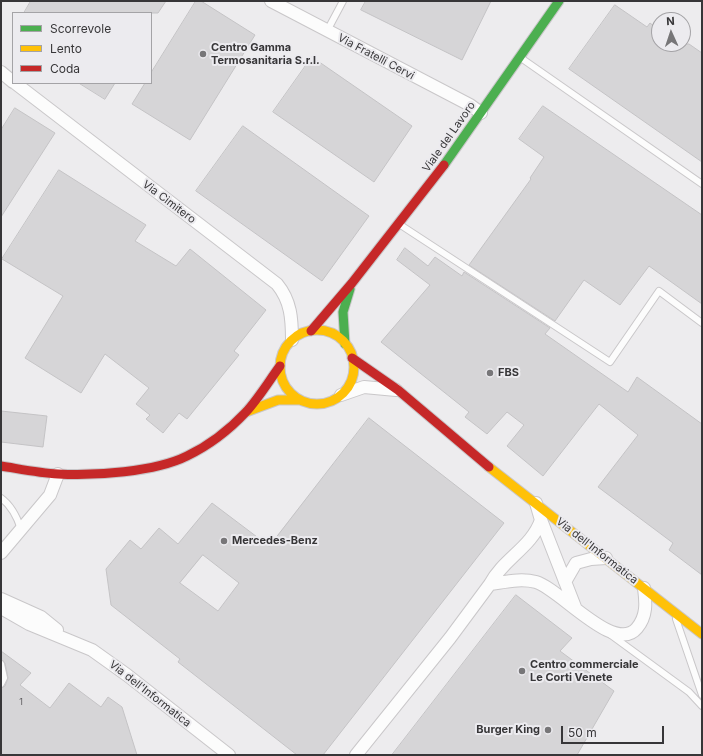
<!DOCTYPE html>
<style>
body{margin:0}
#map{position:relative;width:703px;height:756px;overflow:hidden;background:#edecee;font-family:Inter,sans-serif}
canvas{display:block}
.frame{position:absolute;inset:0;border:2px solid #373638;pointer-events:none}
.legend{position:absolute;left:12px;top:12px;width:140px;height:72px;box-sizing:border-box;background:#ecebef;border:1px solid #a4a3a6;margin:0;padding:5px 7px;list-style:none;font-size:12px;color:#373638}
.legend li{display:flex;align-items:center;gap:8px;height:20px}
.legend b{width:20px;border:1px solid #a4a3a6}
.north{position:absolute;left:651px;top:12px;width:40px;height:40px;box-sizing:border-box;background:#ecebef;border:1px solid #a4a3a6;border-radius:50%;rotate:357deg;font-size:11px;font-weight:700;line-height:16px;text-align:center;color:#373638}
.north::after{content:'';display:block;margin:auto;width:14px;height:18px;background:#777678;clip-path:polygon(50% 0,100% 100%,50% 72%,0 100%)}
.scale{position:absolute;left:561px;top:726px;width:103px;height:18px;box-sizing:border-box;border:2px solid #373638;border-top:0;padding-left:5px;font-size:12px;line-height:14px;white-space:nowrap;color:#373638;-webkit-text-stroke:3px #ecebef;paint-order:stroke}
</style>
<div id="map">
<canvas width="703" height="756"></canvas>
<div class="frame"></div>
<ul class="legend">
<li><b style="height:5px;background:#4caf50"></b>Scorrevole</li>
<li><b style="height:5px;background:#ffc107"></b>Lento</li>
<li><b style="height:5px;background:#c62828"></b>Coda</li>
</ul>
<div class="north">N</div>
<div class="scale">50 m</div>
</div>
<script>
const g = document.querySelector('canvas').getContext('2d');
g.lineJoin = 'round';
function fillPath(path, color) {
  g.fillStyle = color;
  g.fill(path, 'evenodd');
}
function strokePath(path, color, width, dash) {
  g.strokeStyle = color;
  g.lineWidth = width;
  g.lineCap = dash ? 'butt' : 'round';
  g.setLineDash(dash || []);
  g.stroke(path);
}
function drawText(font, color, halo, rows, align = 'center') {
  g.font = font + ' Inter,sans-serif';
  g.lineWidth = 4;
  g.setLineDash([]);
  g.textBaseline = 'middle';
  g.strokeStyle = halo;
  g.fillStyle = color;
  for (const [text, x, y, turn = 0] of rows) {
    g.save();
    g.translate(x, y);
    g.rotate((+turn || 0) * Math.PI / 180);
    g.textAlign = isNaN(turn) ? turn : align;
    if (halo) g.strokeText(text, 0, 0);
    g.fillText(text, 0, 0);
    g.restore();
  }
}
const building = new Path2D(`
 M31,1H166L158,13H24Z
 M196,1H201L255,35L190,140L132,104L145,83H151V73Z
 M366,1H491L462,60L361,10Z
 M615,5L647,27L650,23L659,30V44H689L702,53V162L569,69Z
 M312,57L412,126L374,182L273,112Z
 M79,83H115L105,99Z
 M543,106L702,215V304L649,266L620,305L584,280L555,321L469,265L531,179L530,178L544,157L519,139Z
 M15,108L55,133L1,217V130Z
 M243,126L369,216L322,281L196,191Z
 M59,170L146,225L135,241L176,266L190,249L266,310L234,351L239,355L187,419L179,413L163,433L146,419L150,415L136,404L149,388L105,354L81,393L25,358L63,296L2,259Z
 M405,248L428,266L435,257L462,276L464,272L550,328L545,334L628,392L637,377L702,424V575L669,550L673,543L598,487L638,435L599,404L543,476L507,446L524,425L507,412L487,434L465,417L469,412L381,342L430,285L397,260Z
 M1,411L47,416L43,447L1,442Z
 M369,418L504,523L323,755H297L178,662L180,659L111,605L106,569L130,540L141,549L159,528L178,544L212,503L269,546ZM203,555L239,583L218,611L180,583Z
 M516,595L572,638L560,651L614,691L577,755H392Z
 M1,651L31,673L20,685L50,708L69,683L101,707L108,697L122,707L137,755H1V688L5,686L8,678L5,663L1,660Z`);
const lane = new Path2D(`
 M327,31L343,1
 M521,58L702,184
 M399,224L610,362L659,291L702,323
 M1,498C12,506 17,517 21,529
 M676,619L702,695
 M611,635L689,692L702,706
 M1,664L4,678L1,684`);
const street = new Path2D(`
 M271,1L470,105L481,113
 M1,72L13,82
 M15,83L277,284C291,301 292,319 292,340
 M341,395L364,387L396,390
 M541,520L575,607
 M1,553L50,495L58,474
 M565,582L576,563L591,559L606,558
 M490,584C505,582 521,578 536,582C560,589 615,655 637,628C647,616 646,603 644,588
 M1,599L41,617L57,630
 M1,608L29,624L92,650L127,675L229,755
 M356,755L450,638L490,584C503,559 532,547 541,520L536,503`);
const fast = new Path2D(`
 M444,165L559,1
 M345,344L343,312L350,289`);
const slow = new Path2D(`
 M280 367a37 37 0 1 1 74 0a37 37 0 1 1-74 0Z
 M246,412L278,400H299
 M489,467L702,634`);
const jam = new Path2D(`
 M311,331L352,283L444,165
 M352,358L398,390L489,467
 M1,466C20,469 39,473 58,474C94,476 155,472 187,456C208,446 230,429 246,412C258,399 269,381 280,366`);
const markers = [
 [203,54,4,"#777678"],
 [490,373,4,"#777678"],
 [224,541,4,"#777678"],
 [522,671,4,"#777678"],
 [548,730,4,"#777678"]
];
const numberNames = [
 ["1",21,702]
];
const poiNames = [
 ["Centro Gamma",211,48],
 ["Termosanitaria S.r.l.",211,61],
 ["FBS",498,373],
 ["Mercedes-Benz",232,541],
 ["Centro commerciale",530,665],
 ["Le Corti Venete",530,678],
 ["Burger King",540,730,"right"]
];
const streetNames = [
 ["Via Fratelli Cervi",376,57,28],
 ["Viale del Lavoro",449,137,-55],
 ["Via Cimitero",169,202,37],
 ["Via dell'Informatica",597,551,38],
 ["Via dell'Informatica",150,694,38]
];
fillPath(building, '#d6d5d7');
strokePath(building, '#c4c3c5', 1);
strokePath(lane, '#c9c7c9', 8);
strokePath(street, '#c9c7c9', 14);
strokePath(fast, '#c9c7c9', 11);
strokePath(slow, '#c9c7c9', 11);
strokePath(jam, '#c9c7c9', 11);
strokePath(lane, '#fcfcfc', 6);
strokePath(street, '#fcfcfc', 12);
strokePath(fast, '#4caf50', 9);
strokePath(slow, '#ffc107', 9);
strokePath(jam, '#c62828', 9);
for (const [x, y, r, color] of markers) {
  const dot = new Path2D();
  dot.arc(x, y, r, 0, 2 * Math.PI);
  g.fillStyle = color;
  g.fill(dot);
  strokePath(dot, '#ecebef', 1.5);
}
drawText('9px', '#5f5e60', null, numberNames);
drawText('bold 11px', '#373638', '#ecebef', poiNames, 'left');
drawText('11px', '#373638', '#ecebef', streetNames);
</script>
